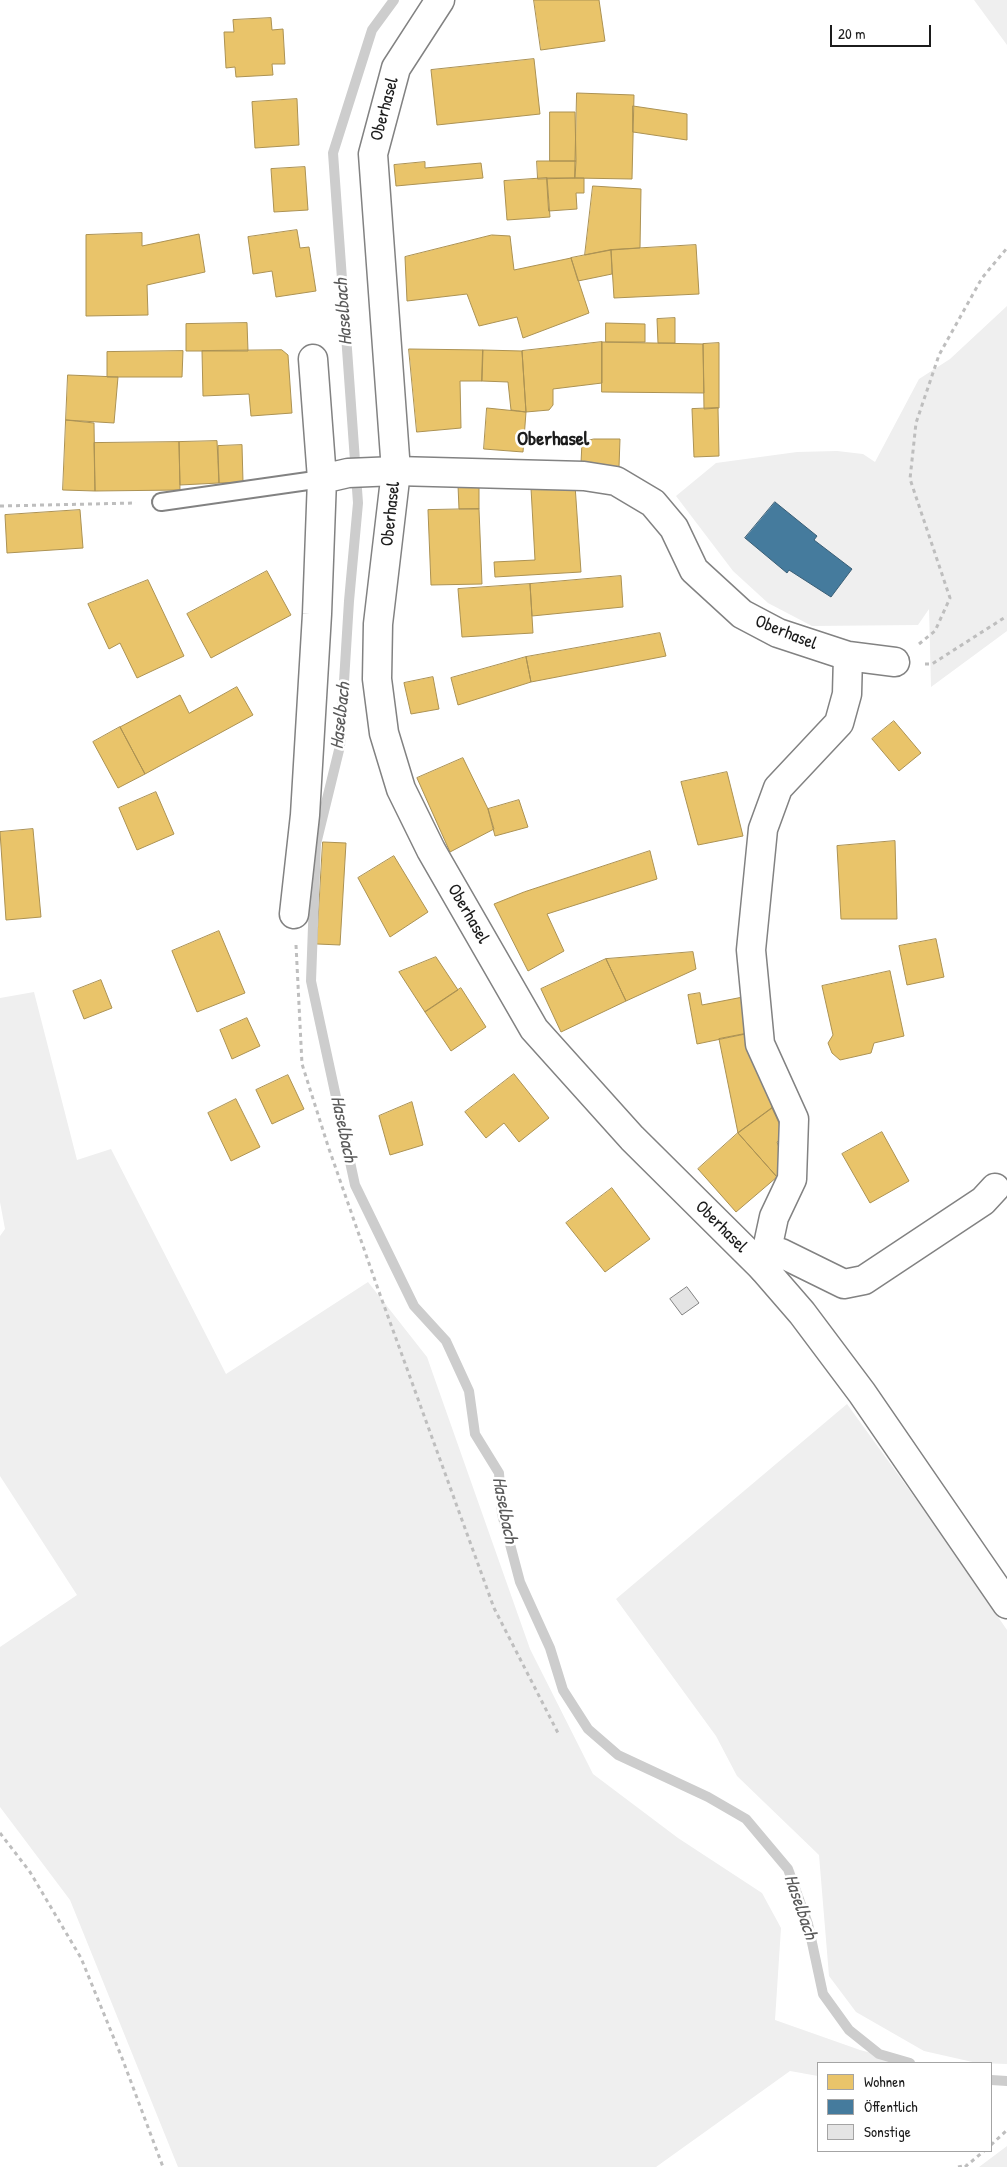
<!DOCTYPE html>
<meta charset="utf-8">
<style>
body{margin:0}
#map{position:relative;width:1007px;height:2167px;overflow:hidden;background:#fff;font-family:"Patrick Hand",sans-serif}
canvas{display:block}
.legend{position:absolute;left:817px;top:2062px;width:175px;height:90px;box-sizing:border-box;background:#fff;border:1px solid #a4a4a4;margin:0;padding:6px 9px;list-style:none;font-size:15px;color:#1c1c1c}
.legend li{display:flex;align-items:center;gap:10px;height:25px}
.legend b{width:25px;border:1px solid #a4a4a4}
.scale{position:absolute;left:830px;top:25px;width:101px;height:22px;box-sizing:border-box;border:2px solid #1c1c1c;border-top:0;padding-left:6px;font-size:15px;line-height:18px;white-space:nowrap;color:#1c1c1c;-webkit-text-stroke:4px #fff;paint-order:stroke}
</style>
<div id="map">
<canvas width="1007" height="2167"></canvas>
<ul class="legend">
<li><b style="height:14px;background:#e9c46a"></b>Wohnen</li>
<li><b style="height:14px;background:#457b9d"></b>Öffentlich</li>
<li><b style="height:14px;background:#e4e4e4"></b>Sonstige</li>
</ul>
<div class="scale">20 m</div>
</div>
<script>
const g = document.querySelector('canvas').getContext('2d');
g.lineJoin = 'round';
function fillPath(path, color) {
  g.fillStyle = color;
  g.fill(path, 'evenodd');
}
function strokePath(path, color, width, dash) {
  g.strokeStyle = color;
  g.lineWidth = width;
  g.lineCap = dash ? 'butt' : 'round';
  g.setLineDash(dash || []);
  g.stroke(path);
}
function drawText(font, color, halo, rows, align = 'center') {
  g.font = font + ' "Patrick Hand",sans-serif';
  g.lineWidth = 5;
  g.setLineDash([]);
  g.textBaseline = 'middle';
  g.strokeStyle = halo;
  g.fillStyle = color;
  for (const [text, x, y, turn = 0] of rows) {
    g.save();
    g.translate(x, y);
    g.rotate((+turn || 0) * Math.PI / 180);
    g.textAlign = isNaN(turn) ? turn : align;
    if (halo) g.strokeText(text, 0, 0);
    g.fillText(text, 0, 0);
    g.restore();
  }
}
const green = new Path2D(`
 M974,0H1007V45Z
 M1007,306V631L931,687L929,609L918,625L812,626L768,603L733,571L676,496L716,463L797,452L837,451L863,454L875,462L919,379L950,359Z
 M34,992L77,1160L111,1149L226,1374L368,1282L427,1357L530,1649L593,1774L678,1838L762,1893L781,1928L775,2020L860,2050L909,2063H818V2076L790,2071L656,2167H178L70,1900L0,1807V1647L77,1595L0,1476V1236L5,1229L0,1202V998Z
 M847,1404L947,1542L1007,1630V2064L977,2063L924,2051L856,2012L829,1976L819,1855L737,1776L716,1736L616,1599Z
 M1007,2146V2167H979Z`);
const homes = new Path2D(`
 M534,0H599L605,41L541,50Z
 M271,18L272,30L283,29L285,64H272L273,75L236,77L235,67L226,68L224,32H234L233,20Z
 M534,59L540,114L437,125L431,70Z
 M577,93L634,95L632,179L575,178Z
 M297,99L299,145L255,148L252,102Z
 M633,106L687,114V140L633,132Z
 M550,112H575L576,161H550Z
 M537,161H576L575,178L538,179Z
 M425,162V168L481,163L483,178L396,186L394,165Z
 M305,167L308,210L274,212L271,169Z
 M547,178L550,217L507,220L504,181Z
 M547,178H584V193H576L577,209L549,211Z
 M593,186L641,189L640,248L611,250L585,255Z
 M297,230L300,248L309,247L316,291L276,297L272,271L253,274L248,237Z
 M142,233V246L199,234L205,272L147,285L148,315L86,316V235Z
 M492,235L510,236L514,270L571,258L589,313L523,338L517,317L479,326L467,294L407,301L405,257Z
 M696,245L699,294L614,298L611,250Z
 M611,250L612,274L578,281L571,258Z
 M675,318V343H658L657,319Z
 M247,323L248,351H186V324Z
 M606,323L645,324V342H606Z
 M602,342L703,344L704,393L602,392Z
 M602,342V383L553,389V405L549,410L526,412L522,351Z
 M719,343V408L704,409L703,344Z
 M409,349L483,350L482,381H460L461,428L417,432Z
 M282,350L288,355L292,413L251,416L249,394L203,396L202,351Z
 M483,350L522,351L526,412L511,410L508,382L482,381Z
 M183,351L182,377H107V352Z
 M68,375L118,377L114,423L66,420Z
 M487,408L526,412L523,452L484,449Z
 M718,408L719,456L694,457L692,409Z
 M66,420L94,423L95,491L63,490Z
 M594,439H620L619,467L581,463L582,442Z
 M217,441L219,483L180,485L179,442Z
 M179,442L180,490L95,491L94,443Z
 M242,445L243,482L219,483L218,446Z
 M479,484V509H459L458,485Z
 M575,485L581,572L495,577L494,562L535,560L531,488Z
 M479,509L482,584L431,585L428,510Z
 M80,510L83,548L7,553L5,515Z
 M267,571L291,615L211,658L187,614Z
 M621,576L623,607L532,616L530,584Z
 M148,580L184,656L137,678L120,643L109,649L88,604Z
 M530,584L533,633L462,637L458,589Z
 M660,633L666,656L531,682L526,657Z
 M526,657L531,682L458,705L451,678Z
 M433,677L439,709L411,714L404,683Z
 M237,687L253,715L145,774L120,727L180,695L189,713Z
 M894,721L921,753L899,771L872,739Z
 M120,727L145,774L118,788L93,742Z
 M463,758L488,809L494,829L450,852L417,778Z
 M727,772L743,836L698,845L681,782Z
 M156,792L174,834L137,850L119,808Z
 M519,800L528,827L495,836L488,809Z
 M33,829L41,917L6,920L0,832Z
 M895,841L897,919H841L837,846Z
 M323,842L346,843L340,945L317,944Z
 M650,851L657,879L547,914L564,951L528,971L494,904L524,892Z
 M394,856L428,912L390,937L358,878Z
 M219,931L245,993L197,1012L172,951Z
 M936,939L944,977L907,985L899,946Z
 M693,952L696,969L626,1001L606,959Z
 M436,957L458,990L425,1012L399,972Z
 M606,959L626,1001L561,1032L541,989Z
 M890,971L904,1036L874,1043L871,1053L840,1060L832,1053L828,1043L833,1035L822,986Z
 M101,980L112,1008L84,1019L73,991Z
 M461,988L486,1027L451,1051L425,1012Z
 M700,993L702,1005L748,996L755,1032L697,1044L688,995Z
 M247,1018L260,1046L232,1059L220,1030Z
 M755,1032L772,1108L738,1133L719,1039Z
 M514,1074L549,1118L519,1142L504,1123L486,1138L465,1112Z
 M288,1075L304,1109L272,1124L256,1090Z
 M236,1099L260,1147L231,1161L208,1113Z
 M412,1102L423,1145L390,1155L379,1116Z
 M772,1108L785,1136L777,1142L786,1167L777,1177L738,1133Z
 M882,1132L909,1181L870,1203L842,1154Z
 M738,1133L777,1177L736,1212L698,1169Z
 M612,1188L650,1239L605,1272L566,1223Z`);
const public = new Path2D(`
 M775,502L817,536L814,540L852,569L831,597L789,570L787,573L745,538Z`);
const stream = new Path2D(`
 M394,0L372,30L333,153L358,503L349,601L340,746L316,844L311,981L355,1185L414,1306L446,1341L469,1391L475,1434L499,1473L502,1514L520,1582L550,1648L563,1690L588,1729L618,1755L708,1797L746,1819L788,1869L808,1924L823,1994L849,2030L879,2054L910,2063
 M991,2080L1007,2081`);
const building = new Path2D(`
 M687,1287L699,1303L682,1315L670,1299Z`);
const path = new Path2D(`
 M0,506L136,503
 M919,644L935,631L950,598L910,479L916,423L939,355L982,278L1007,248
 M925,664H932L1007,616
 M296,945L302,1064L328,1146L378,1289L494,1608L558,1733
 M0,1833L30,1872L81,1958L122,2058L163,2167
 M991,2145L1007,2130
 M958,2167L967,2165
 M965,2167L984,2151`);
const service = new Path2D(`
 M161,502L322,479`);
const minor = new Path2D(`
 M322,479L348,473L396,471L584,476L616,481L653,503L674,528L694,570L742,614L778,633L848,656L895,662
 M294,914L305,815L317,614L322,479L313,359
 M763,1268L774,1217L792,1179L794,1119L760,1044L751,950L763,829L778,788L839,723L847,694L848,656
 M763,1268L781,1253L844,1284L864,1280L983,1201L995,1188`);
const tertiary = new Path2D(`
 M440,0L396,68L373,154L396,471L378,624L377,679L384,733L401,789L431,850L534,1029L632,1138L763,1268L802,1313L862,1393L1007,1604`);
const streetNames = [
 ["Oberhasel",385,109,-75],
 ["Oberhasel",391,514,-84],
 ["Oberhasel",786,633,22],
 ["Oberhasel",468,914,60],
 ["Oberhasel",721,1227,45]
];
const waterNames = [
 ["Haselbach",344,312,-94],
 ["Haselbach",341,716,-84],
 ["Haselbach",343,1129,78],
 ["Haselbach",504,1510,79],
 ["Haselbach",800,1907,71]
];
const quarterNames = [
 ["Oberhasel",553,440]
];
fillPath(green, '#efefef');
fillPath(homes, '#e9c46a');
strokePath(homes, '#ac9253', 1);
fillPath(public, '#457b9d');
strokePath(public, '#395e76', 1);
strokePath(stream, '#cdcdcd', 10);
fillPath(building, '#e4e4e4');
strokePath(building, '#828282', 1);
strokePath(service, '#828282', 20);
strokePath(minor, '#828282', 31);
strokePath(tertiary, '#828282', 31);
strokePath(path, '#bebebe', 3, [4, 4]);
strokePath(service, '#fff', 16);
strokePath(minor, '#fff', 28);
strokePath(tertiary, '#fff', 28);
drawText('18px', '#1c1c1c', '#fff', streetNames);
drawText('italic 19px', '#5a5a5a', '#fff', waterNames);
drawText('bold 20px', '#1c1c1c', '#fff', quarterNames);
</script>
